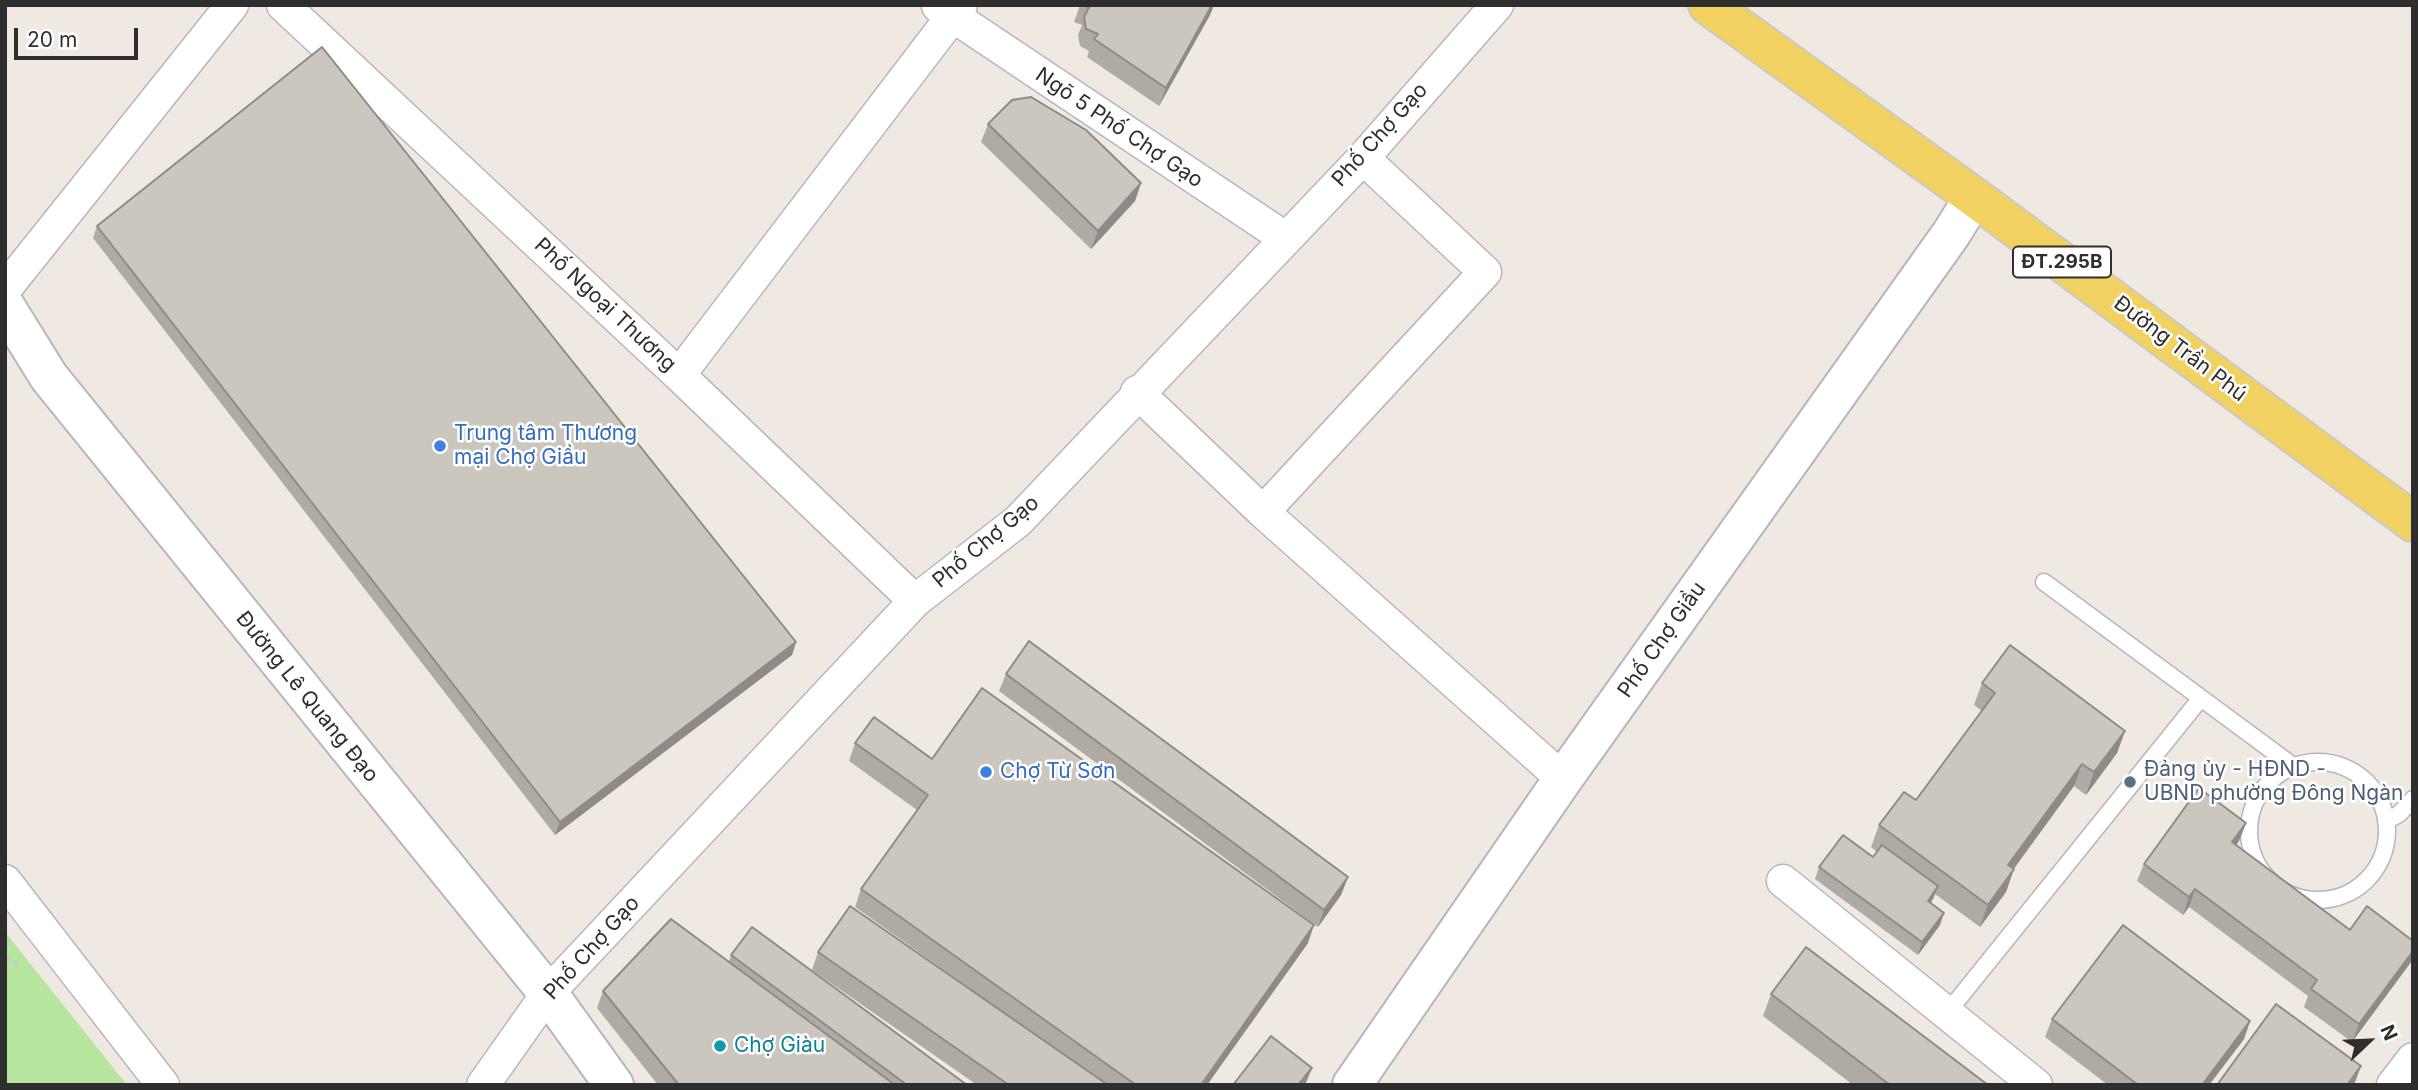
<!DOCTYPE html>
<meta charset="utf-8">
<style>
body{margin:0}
#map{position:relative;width:2418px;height:1090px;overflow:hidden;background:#efe9e1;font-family:Inter,sans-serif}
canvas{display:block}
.frame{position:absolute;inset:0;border:7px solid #2e2e2e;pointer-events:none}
.north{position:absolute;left:2334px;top:1006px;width:70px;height:70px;-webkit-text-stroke:5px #fff;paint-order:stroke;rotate:67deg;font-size:19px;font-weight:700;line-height:28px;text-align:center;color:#2e2e2e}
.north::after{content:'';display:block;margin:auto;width:24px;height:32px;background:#2e2e2e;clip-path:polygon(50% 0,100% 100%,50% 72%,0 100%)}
.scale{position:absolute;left:14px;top:28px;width:124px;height:32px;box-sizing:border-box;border:4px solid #2e2e2e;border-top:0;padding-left:9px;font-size:21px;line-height:24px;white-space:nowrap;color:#2e2e2e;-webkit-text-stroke:5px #fff;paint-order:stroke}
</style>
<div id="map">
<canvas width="2418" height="1090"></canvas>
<div class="frame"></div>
<div class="north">N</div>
<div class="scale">20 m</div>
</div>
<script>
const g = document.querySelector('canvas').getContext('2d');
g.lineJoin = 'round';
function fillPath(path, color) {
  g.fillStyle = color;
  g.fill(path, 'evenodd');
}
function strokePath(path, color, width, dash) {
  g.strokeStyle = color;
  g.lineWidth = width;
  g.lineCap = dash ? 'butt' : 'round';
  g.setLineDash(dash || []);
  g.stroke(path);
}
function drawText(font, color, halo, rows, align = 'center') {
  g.font = font + ' Inter,sans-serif';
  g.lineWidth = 5;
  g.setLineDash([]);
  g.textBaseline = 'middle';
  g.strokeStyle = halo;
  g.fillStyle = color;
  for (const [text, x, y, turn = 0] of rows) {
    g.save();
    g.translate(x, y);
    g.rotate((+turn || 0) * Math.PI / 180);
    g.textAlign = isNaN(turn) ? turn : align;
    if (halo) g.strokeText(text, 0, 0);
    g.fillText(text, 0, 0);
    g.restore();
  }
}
const green = new Path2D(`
 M5,932L127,1085H5Z`);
const path = new Path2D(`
 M5,959L17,962`);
const lane = new Path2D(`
 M2044,582L2293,766
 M2249 831a69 69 0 1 1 138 0a69 69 0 1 1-138 0Z
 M2386,821L2399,814L2413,799
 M1947,1013L2201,698`);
const street = new Path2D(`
 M283,5L679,375L961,5
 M938,6L1285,238
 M5,289L232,5
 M679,375L915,601
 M1137,392L1263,512L1485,272L1363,158
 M1263,512L1563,779
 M5,881L163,1085
 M1783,881L2036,1085
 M483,1085L548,993L915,601L1018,521L1363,158L1497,5
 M2393,1085L2413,1059`);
const secondary = new Path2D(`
 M5,306L49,377L548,993L614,1085
 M1352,1085L1563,779L1951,234L1974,197`);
const primary = new Path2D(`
 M1708,5L1974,197L2413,522`);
const wall = new Path2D(`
 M1080,5H1214L1210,15L1159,106L1087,57L1089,51L1080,46L1078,35L1082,25L1074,22Z
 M988,124L1141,183L1135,201L1091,249L981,142Z
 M97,226L796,642L792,655L555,835L93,238Z
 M1006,674L1348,877L1341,895L1318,927L999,691Z
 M1982,683L2125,731L2117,753L2086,795L2074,786L2014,869L2006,892L1980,927L1935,894L1931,903L1940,925L1918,955L1815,879L1819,867L1873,857L1877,852L1871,847L1879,825L1916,800L1982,711L1974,705Z
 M855,743L932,759L1308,943L1207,1085H977L812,970L818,952L996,1007L855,907L861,889L917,810L849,761Z
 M2246,823L2239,841L2236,845L2350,930L2411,962L2352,1042L2304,1007L2308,996L2189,907L2183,915L2137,881L2144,864Z
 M731,955L967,1085H658L597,1008L603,991L729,962Z
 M1771,994L1988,1085H1853L1763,1016Z
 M2052,1019L2250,1021L2244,1039L2209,1085H2108L2045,1037Z`);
const shadedWall = new Path2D(`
 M1212,5H1214L1210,15L1159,106L1166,88Z
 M1141,183L1135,201L1091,249L1098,231Z
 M796,642L792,655L555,835L560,822Z
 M2125,731L2117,753L2086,795L2094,772Z
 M2082,764L2074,786L2000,887L2008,865Z
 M2246,823L2239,841L2225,860L2232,842Z
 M2014,869L2006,892L1980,927L1988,905Z
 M1348,877L1341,895L1318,927L1324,910Z
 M1938,886L1933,899L1924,913L1928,901Z
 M2195,889L2189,907L2183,915L2189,897Z
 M1944,913L1940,925L1918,955L1922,942Z
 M1314,925L1308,943L1207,1085H1201Z
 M2413,951V958L2411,962L2352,1042L2359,1024Z
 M2250,1021L2244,1039L2209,1085H2202Z
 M2361,1066L2354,1085H2347Z
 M1312,1068L1305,1085H1298Z`);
const building = new Path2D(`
 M1084,5H1212L1166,88L1094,39L1098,34L1086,29L1084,17L1089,7Z
 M322,47L796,642L560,822L97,226Z
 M1031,97L1086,130L1141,183L1098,231L988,124L1012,100Z
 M1029,641L1348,877L1324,910L1006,674Z
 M2010,645L2125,731L2094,772L2082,764L2008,865L2014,869L1988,905L1879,825L1904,792L1916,800L1995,693L1982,683Z
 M982,688L1314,925L1201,1085H1136L861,889L928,795L855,743L874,717L932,759Z
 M2199,788L2246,823L2232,842L2350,930L2367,906L2413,941V951L2359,1024L2311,989L2317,980L2195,889L2189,897L2144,864Z
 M1843,835L1873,857L1882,845L1938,886L1928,901L1944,913L1922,942L1819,867Z
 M850,906L1108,1085H1009L818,952Z
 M671,919L895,1085H679L603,991Z
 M2123,925L2250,1021L2202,1085H2138L2052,1019Z
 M752,927L967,1085H907L731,955Z
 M1806,947L1988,1085H1890L1771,994Z
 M2276,1004L2361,1066L2347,1085H2217Z
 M1271,1036L1312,1068L1298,1085H1233Z`);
const markers = [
 [440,446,7,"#3f7fe0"],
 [986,772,7,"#3f7fe0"],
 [2130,782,7,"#5c6f8a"],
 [720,1046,7,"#0f9aa8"]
];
const shields = [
 [2062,262,98]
];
const shieldNames = [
 ["ĐT.295B",2062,262]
];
const streetNames = [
 ["Ngõ 5 Phố Chợ Gạo",1119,128,34],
 ["Phố Chợ Gạo",1380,135,-48],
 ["Phố Ngoại Thương",605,305,43],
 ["Đường Trần Phú",2180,349,37],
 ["Phố Chợ Gạo",986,542,-40],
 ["Phố Chợ Giầu",1662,640,-55],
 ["Đường Lê Quang Đạo",307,697,51],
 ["Phố Chợ Gạo",592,948,-48]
];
const shopNames = [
 ["Trung tâm Thương",454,434],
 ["mại Chợ Giầu",454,458],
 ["Chợ Từ Sơn",1000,772]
];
const serviceNames = [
 ["Đảng ủy - HĐND -",2144,770],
 ["UBND phường Đông Ngàn",2144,794]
];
const cultureNames = [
 ["Chợ Giàu",734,1046]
];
fillPath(green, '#b6e59e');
strokePath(lane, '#b4b7c1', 19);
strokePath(street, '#b4b7c1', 35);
strokePath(secondary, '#b4b7c1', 42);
strokePath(primary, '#c9c9c9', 42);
strokePath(path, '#c9c9c9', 4.5, [5, 3.5]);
strokePath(lane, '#fff', 16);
strokePath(street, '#fff', 32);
strokePath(secondary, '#fff', 38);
strokePath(primary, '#f2d163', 38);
fillPath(wall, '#afaba4');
fillPath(shadedWall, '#8e8b86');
fillPath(building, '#cbc7bf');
strokePath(building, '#8e8b86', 2);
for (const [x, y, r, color] of markers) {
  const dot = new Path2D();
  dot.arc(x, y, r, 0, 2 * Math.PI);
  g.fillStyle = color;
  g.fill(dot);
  strokePath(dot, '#fff', 2.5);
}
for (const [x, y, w] of shields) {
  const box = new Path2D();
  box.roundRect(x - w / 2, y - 15.5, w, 31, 5);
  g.fillStyle = '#fff';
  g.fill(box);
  strokePath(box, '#2e2e2e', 2);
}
drawText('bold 19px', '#2e2e2e', null, shieldNames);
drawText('21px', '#2e2e2e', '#fff', streetNames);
drawText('21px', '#366cbe', '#fff', shopNames, 'left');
drawText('21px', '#4e5e75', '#fff', serviceNames, 'left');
drawText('21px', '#0d838f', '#fff', cultureNames, 'left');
</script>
